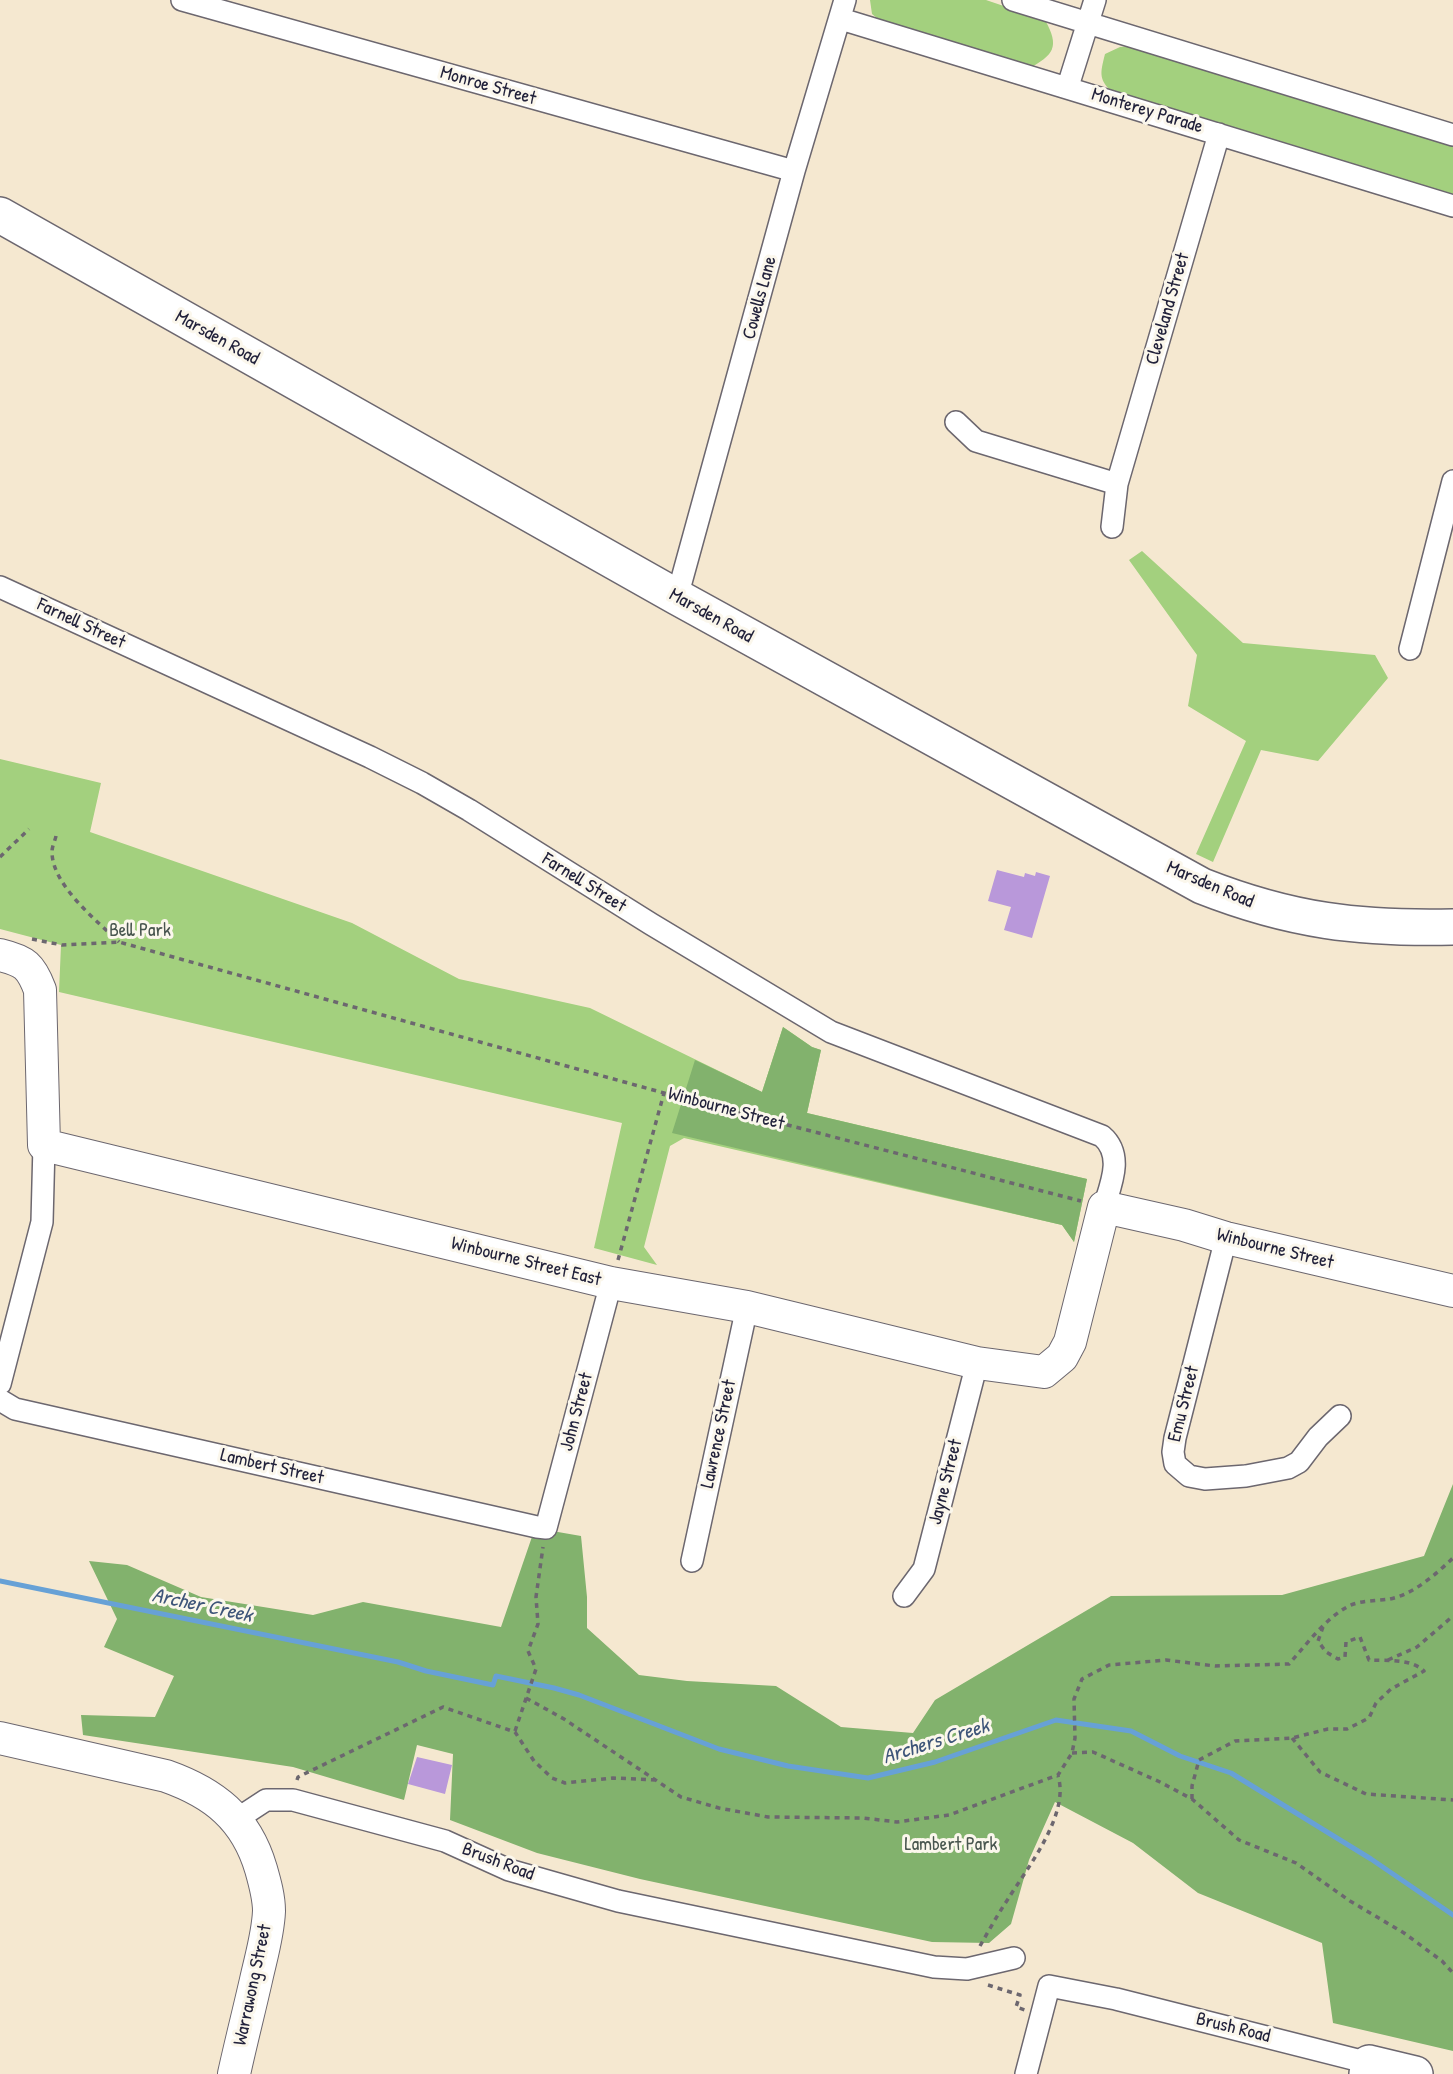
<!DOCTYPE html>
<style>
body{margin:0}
canvas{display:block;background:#f5e8d0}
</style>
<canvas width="1453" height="2074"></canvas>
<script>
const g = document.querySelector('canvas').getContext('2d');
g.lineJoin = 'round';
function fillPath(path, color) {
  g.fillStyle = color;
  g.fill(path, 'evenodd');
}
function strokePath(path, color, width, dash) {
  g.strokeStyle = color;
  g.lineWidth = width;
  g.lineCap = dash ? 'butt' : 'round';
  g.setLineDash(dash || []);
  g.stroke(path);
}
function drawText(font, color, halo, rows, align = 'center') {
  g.font = font + ' "Patrick Hand",sans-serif';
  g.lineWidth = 6;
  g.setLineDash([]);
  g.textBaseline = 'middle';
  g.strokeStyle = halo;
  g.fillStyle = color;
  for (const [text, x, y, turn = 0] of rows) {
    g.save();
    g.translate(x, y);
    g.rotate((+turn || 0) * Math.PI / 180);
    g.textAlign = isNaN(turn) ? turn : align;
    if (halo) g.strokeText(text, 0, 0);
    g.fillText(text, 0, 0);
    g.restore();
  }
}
const green = new Path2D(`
 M870,0H986L1045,20C1060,47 1054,55 1028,69L883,23L872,14Z
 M1132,46L1453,142V199L1115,95C1098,80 1100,74 1105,54L1120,47Z
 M1142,551L1243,643L1375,655L1388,678L1318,761L1261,750L1213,862L1196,854L1246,741L1188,706L1197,655L1129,560Z
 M0,759L101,783L90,832L352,923L459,979L590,1008L762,1092L783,1027L812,1047L821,1050L807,1113L1087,1179L1074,1242L1062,1225L684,1138L670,1146L644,1247L657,1265L594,1248L622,1123L59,992L61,945L0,929Z`);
const forest = new Path2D(`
 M783,1027L812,1047L821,1050L807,1113L1087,1179L1074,1242L1062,1225L672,1133L695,1060L762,1092Z
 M1453,1484V2051L1333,2023L1322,1943L1198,1893L1133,1843L1055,1802L1029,1860L1011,1924L989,1943L932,1942L640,1879L537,1853L450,1820L453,1754L417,1745L404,1800L293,1767L83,1735L81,1715L155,1717L174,1676L104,1647L117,1619L89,1561L127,1565L201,1597L313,1615L363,1602L501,1627L535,1528L581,1536L587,1597V1628L639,1675L687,1681L776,1686L841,1727L913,1733L935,1700L1111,1596L1282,1595L1424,1556Z`);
const stream = new Path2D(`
 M0,1581L398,1662L426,1671L493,1685L496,1676L554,1688L579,1695L719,1749L788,1766L868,1778L935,1762L1056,1720L1131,1731L1180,1756L1231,1773L1371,1859L1453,1915`);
const building = new Path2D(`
 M997,870L1024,877L1025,873L1035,876L1036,872L1050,876L1032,938L1004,930L1011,907L988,901Z
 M417,1757L452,1765L445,1794L408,1784Z`);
const path = new Path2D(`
 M56,836C55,841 52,846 52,852C52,885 97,921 119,942
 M0,857L29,829
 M32,939L62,945L119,942L664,1093L1081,1201
 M618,1260L664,1093
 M1388,1660L1417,1647L1453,1616
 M526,1698L564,1719L681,1797L719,1808L768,1817L863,1818L897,1822L949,1815L1058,1775L1072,1753L1075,1738L1074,1699L1082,1679L1109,1665L1166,1660L1215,1666L1289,1664C1307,1644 1324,1620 1347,1607C1359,1600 1377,1601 1390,1599C1414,1594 1436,1574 1453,1558
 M515,1731L536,1669L528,1651L538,1624L536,1597L543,1547
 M1292,1738L1320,1772L1366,1794L1453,1800
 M1072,1753L1093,1752L1160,1782L1192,1799L1239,1840L1296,1863L1350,1901L1404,1933L1442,1961L1453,1973
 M297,1780L298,1777L443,1707L515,1732L534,1761L552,1778L565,1783L613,1778L656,1780
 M1192,1799V1786L1199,1760L1235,1741L1292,1738L1328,1729H1347L1369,1718L1376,1703L1391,1689L1424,1671C1410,1658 1387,1661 1369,1660L1360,1637L1346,1642L1345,1657L1338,1659L1326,1652L1318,1641L1323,1627
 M980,1946C989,1930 998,1914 1008,1899C1028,1867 1070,1814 1058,1776
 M988,1985L1020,1995L1016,2007L1025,2010`);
const street = new Path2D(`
 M182,0L794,171
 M1013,0L1453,135
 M841,19L1453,206
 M1068,86L1095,0
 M956,422L976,441L1117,484L1219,134
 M1112,527L1117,484
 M0,587L370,757L422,783L469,810L651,924L831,1032L1102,1136C1124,1155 1111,1184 1104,1207
 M677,597L794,171L845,0
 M1410,649L1453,481
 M1226,1238L1175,1438L1173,1452L1175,1464L1189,1476L1205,1479L1246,1476L1288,1468L1299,1462L1318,1437L1340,1416
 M0,1384L42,1222L44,1145
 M0,1400L15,1409L537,1527L546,1528L611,1283
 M692,1561L747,1307
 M904,1596L924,1569L977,1363
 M237,1819L266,1800H293L445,1841L509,1870L618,1901L934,1967L967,1969L1014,1958
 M1026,2074L1049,1986L1116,1999L1369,2063`);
const secondary = new Path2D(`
 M0,955C25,961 31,966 40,990L44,1145L611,1283L747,1307L977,1363L1044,1372L1062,1357L1070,1342L1104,1207L1184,1225L1226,1238L1453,1291
 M0,1738L166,1776C214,1793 246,1818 261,1869C265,1883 269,1897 269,1911C268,1935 261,1957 256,1980C249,2011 241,2042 234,2074`);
const primary = new Path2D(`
 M0,215L677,597L1202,886C1291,921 1359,929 1453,927
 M1367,2074L1369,2063L1415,2074`);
const streetNames = [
 ["Monroe Street",488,86,16],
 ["Monterey Parade",1147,111,17],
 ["Cowells Lane",760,298,-75],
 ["Cleveland Street",1168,309,-74],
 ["Marsden Road",217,338,29],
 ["Marsden Road",711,616,29],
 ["Farnell Street",81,624,25],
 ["Farnell Street",584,883,32],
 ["Marsden Road",1210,885,23],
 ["Winbourne Street",726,1109,15],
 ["Winbourne Street",1275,1249,14],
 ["Winbourne Street East",526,1262,14],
 ["Emu Street",1184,1404,-76],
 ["John Street",577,1412,-75],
 ["Lawrence Street",719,1434,-78],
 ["Lambert Street",272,1467,13],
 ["Jayne Street",946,1482,-76],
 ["Brush Road",498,1862,21],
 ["Warrawong Street",253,1985,-78],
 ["Brush Road",1233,2028,14]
];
const parkNames = [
 ["Bell Park",140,931],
 ["Lambert Park",951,1845]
];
const waterNames = [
 ["Archer Creek",202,1606,12],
 ["Archers Creek",936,1742,-17]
];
fillPath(green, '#a3d07e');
fillPath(forest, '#82b26d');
strokePath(stream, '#67a1d6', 5);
fillPath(building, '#b998da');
strokePath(street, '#6c676f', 24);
strokePath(secondary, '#6c676f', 34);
strokePath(primary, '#6c676f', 38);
strokePath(path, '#6c676f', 3.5, [5, 5]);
strokePath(street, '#fff', 21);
strokePath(secondary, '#fff', 32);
strokePath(primary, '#fff', 35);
drawText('19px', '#22223b', '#fbf7ec', streetNames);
drawText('19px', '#49564f', '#fbf7ec', parkNames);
drawText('italic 21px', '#3e5579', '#fbf7ec', waterNames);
</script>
